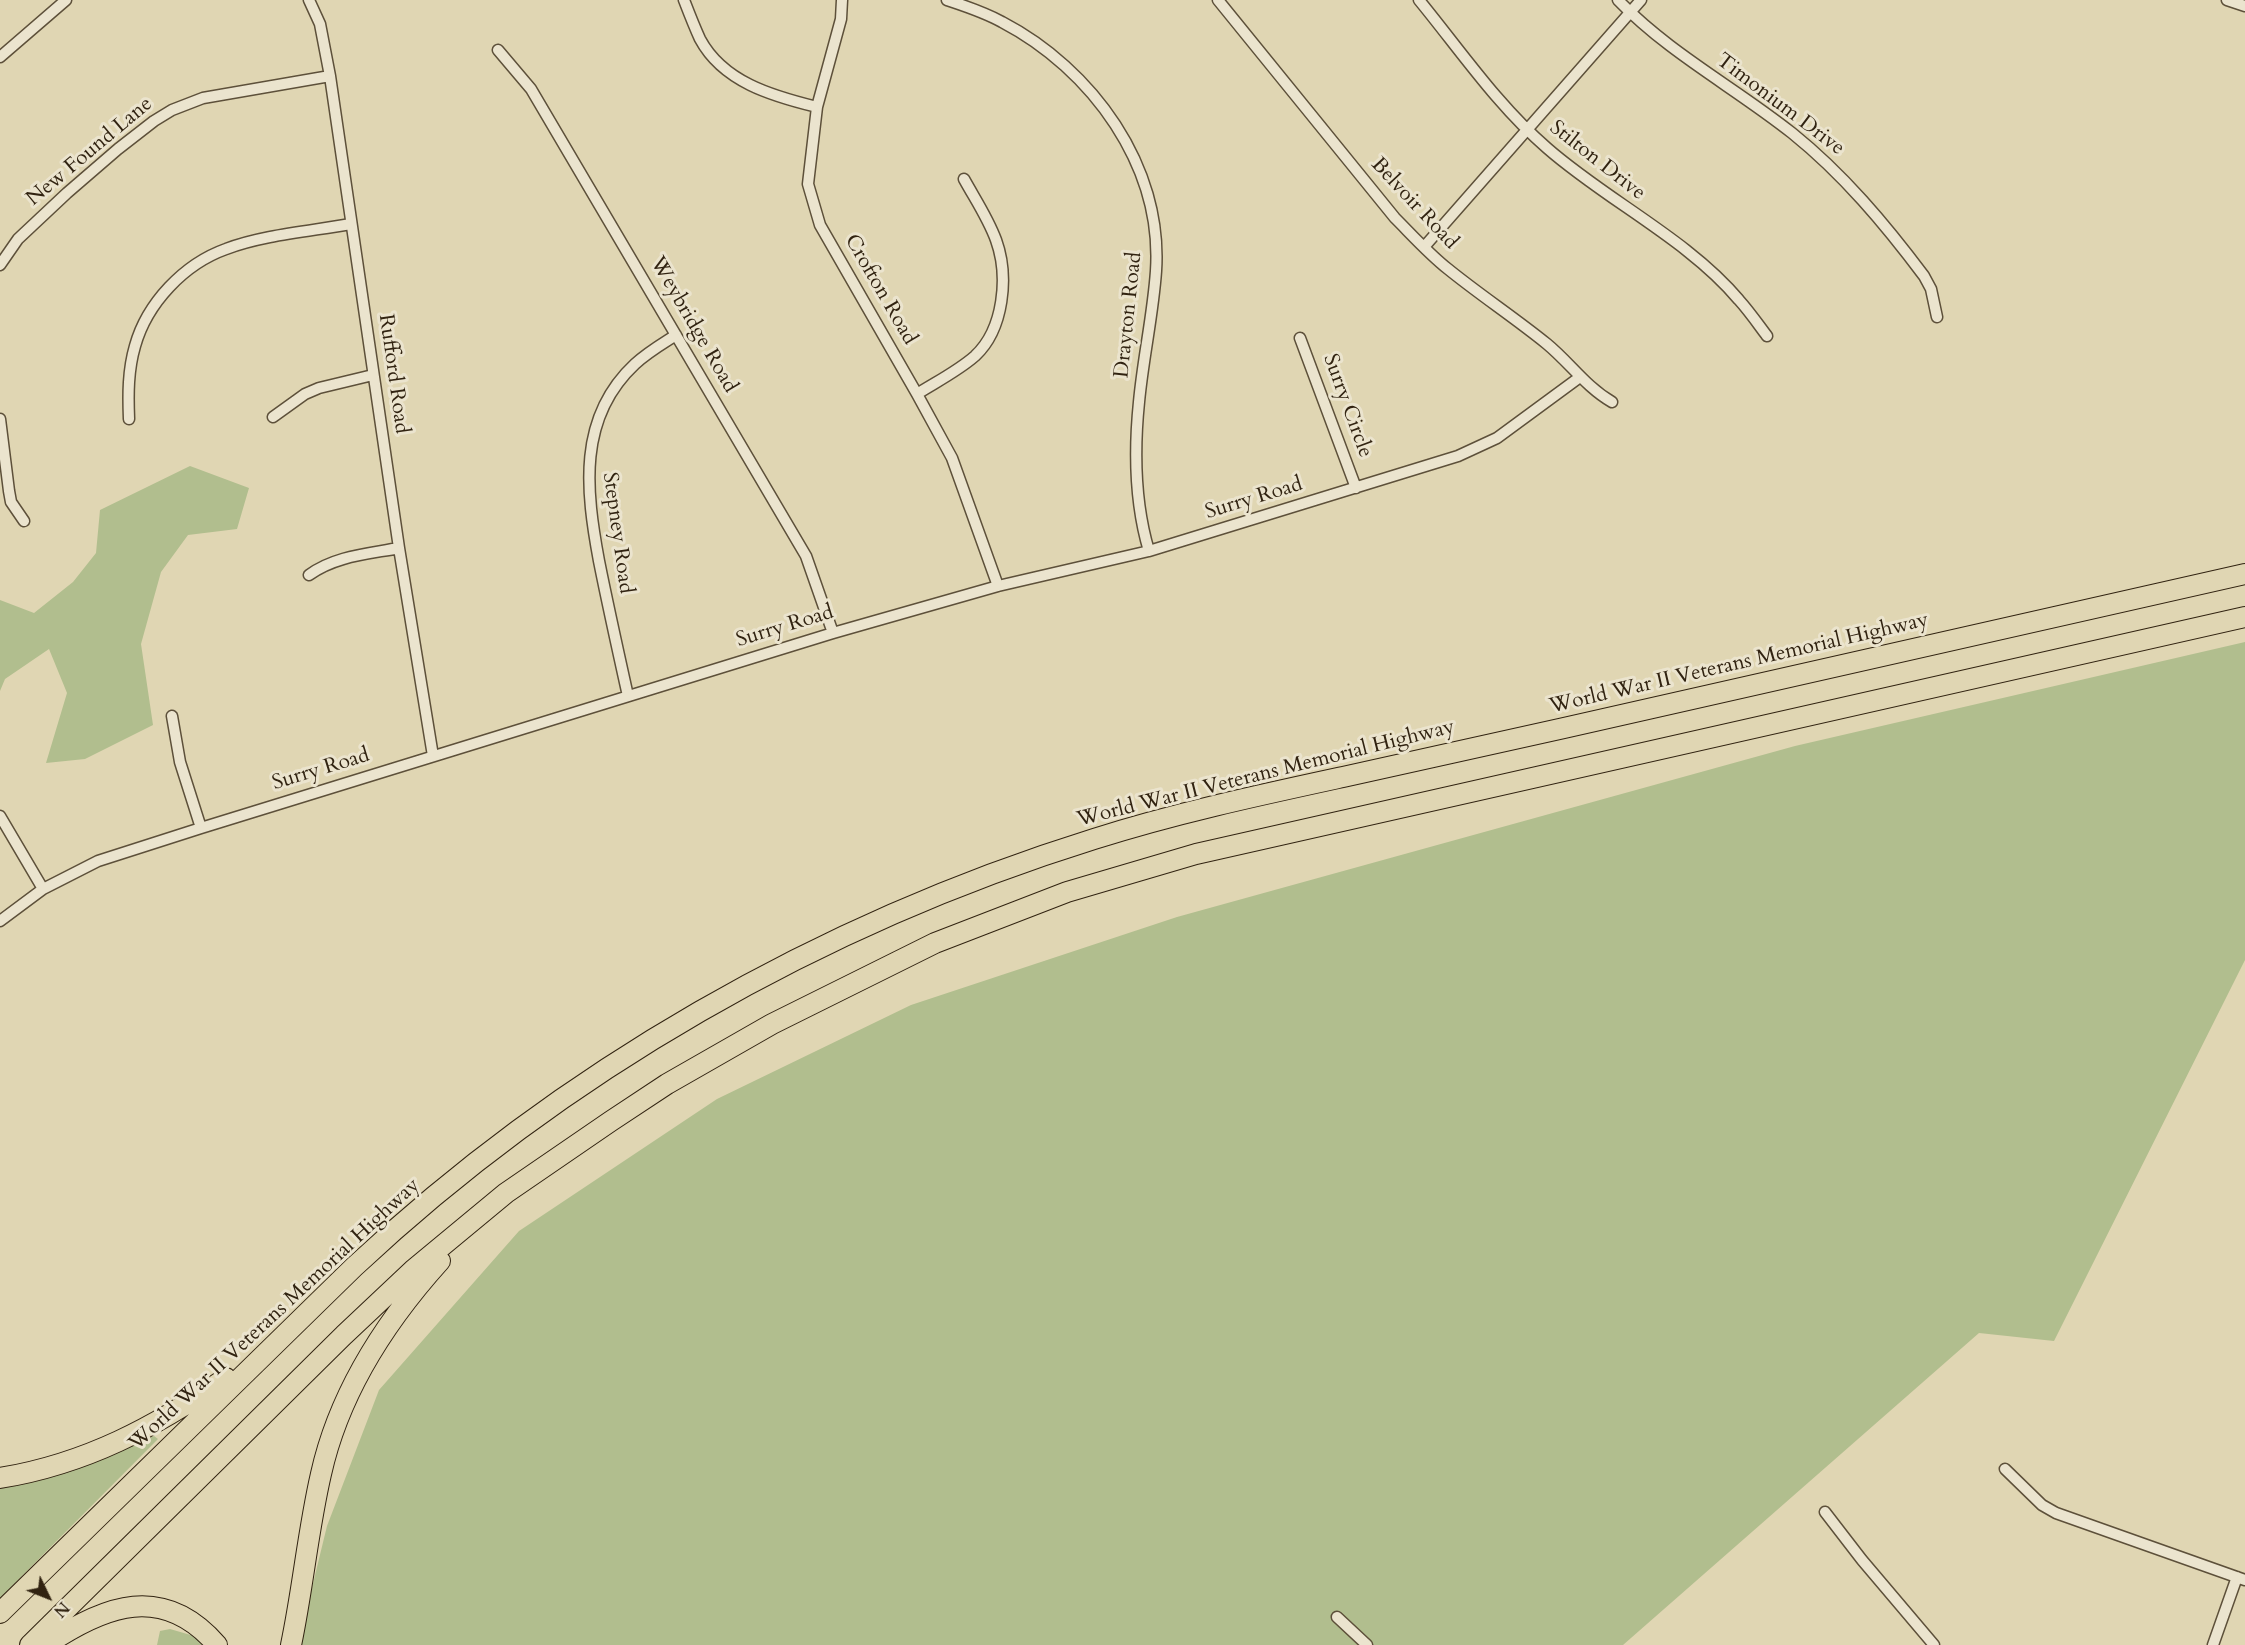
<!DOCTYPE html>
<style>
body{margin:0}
#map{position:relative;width:2245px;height:1645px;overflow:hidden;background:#e0d6b3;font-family:Cardo,serif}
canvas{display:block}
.north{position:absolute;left:18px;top:1567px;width:60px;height:60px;-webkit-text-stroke:4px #ebe4ce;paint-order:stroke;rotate:133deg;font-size:16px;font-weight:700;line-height:24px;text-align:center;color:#312311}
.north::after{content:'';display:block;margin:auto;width:21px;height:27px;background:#312311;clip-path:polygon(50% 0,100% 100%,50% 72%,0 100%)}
</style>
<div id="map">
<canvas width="2245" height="1645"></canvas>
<div class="north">N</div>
</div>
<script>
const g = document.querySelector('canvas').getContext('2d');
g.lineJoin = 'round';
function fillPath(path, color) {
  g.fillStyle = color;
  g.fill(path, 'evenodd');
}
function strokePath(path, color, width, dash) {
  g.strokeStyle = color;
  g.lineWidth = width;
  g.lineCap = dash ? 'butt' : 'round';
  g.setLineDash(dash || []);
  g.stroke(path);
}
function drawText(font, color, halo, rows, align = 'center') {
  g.font = font + ' Cardo,serif';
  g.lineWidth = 6;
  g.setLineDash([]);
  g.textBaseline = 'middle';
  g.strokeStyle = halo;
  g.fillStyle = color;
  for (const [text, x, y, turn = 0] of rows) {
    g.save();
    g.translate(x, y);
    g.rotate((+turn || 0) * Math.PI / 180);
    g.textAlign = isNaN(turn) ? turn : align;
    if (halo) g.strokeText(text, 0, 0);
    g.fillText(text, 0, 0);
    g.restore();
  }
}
const green = new Path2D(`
 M190,466L249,488L237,529L188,535L161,572L141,644L153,725L85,759L46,763L67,693L49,649L5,679L0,691V600L34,613L73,582L96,553L100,510Z
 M2245,642V960L2054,1341L1979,1333L1623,1645H298L327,1526L379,1390L519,1231L717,1099L911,1005L1177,917L1795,746Z
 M154,1436L158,1439L0,1598V1487L102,1457Z
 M170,1629L194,1636L206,1645H157L160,1631Z`);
const minor = new Path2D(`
 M309,0L320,24L330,76L399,548L433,756
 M684,0C689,13 694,26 700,39C723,82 772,96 817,107
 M842,0L841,19L817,107L808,184L820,225L917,394L952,458L998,586
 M947,0C965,6 984,12 1002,22C1092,69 1163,166 1156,271C1153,315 1143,358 1139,402C1134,451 1135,504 1149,551
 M1218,0L1395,218C1412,235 1429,254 1448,269C1480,295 1515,318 1547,344C1570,363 1586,387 1612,402
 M1419,0C1460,50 1498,106 1547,148C1606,200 1689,240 1739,300C1749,311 1758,324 1767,336
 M1618,0C1669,53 1734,87 1792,133C1843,174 1885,224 1924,276L1931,289L1937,317
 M2227,0L2245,6
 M498,50L531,89L806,556L833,633
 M0,57L66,0
 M1424,247L1641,0
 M0,265L18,239L67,193L118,149L154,121L172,110L203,98L330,76
 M1300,338L1356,488
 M917,394C936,382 958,371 975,356C1004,329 1009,276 996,240C988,218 975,199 964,179
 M273,417L305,394L319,388L373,375
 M0,419L9,491L11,502L24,521
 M129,419C128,394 128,370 135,346C147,303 184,264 226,249C262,235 312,231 351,224
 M309,575C335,556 368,554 399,548
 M628,696C618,651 608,606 599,561C586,491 577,418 635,364C648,352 662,344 676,335
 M172,716L180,762L201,828
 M0,816L43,889
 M0,921L43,889L98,861L201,828L833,633L998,586L1149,551L1458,456L1497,438L1580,377
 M2005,1469L2042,1505L2056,1513L2245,1580
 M1825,1512L1862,1560L1934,1645
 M1337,1617L1367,1645
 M2213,1645L2237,1577`);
const motorway = new Path2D(`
 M0,1478C86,1464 155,1427 226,1378
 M0,1613L354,1267C563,1071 821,924 1094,839C1176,813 1260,795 1343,777C1417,761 1490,744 1564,728C1791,677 2018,626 2245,574
 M30,1645L344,1335L413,1270L506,1193L611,1121L667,1084L772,1024L935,943L1067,892L1196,854L2245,617
 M46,1645C105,1605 163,1583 217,1645
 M291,1645C303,1588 308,1530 321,1474C339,1393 385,1322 440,1261`);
const streetNames = [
 ["Timonium Drive",1780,105,37],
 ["New Found Lane",90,152,-40],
 ["Stilton Drive",1597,161,38],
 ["Belvoir Road",1414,204,47],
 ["Crofton Road",880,290,60],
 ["Drayton Road",1129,315,-84],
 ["Weybridge Road",693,325,60],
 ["Rufford Road",393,374,82],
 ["Surry Circle",1347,406,70],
 ["Surry Road",1254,499,-17],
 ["Stepney Road",617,533,82],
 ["Surry Road",785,627,-17],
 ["World War II Veterans Memorial Highway",1739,664,-13],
 ["Surry Road",321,770,-17],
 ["World War II Veterans Memorial Highway",1266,774,-14],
 ["World War II Veterans Memorial Highway",275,1315,-43]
];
fillPath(green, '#b1be8e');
strokePath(minor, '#5d503a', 13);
strokePath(motorway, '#312311', 22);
strokePath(minor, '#ebe4ce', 10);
strokePath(motorway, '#e0d6b3', 20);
drawText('21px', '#312311', '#ebe4ce', streetNames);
</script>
